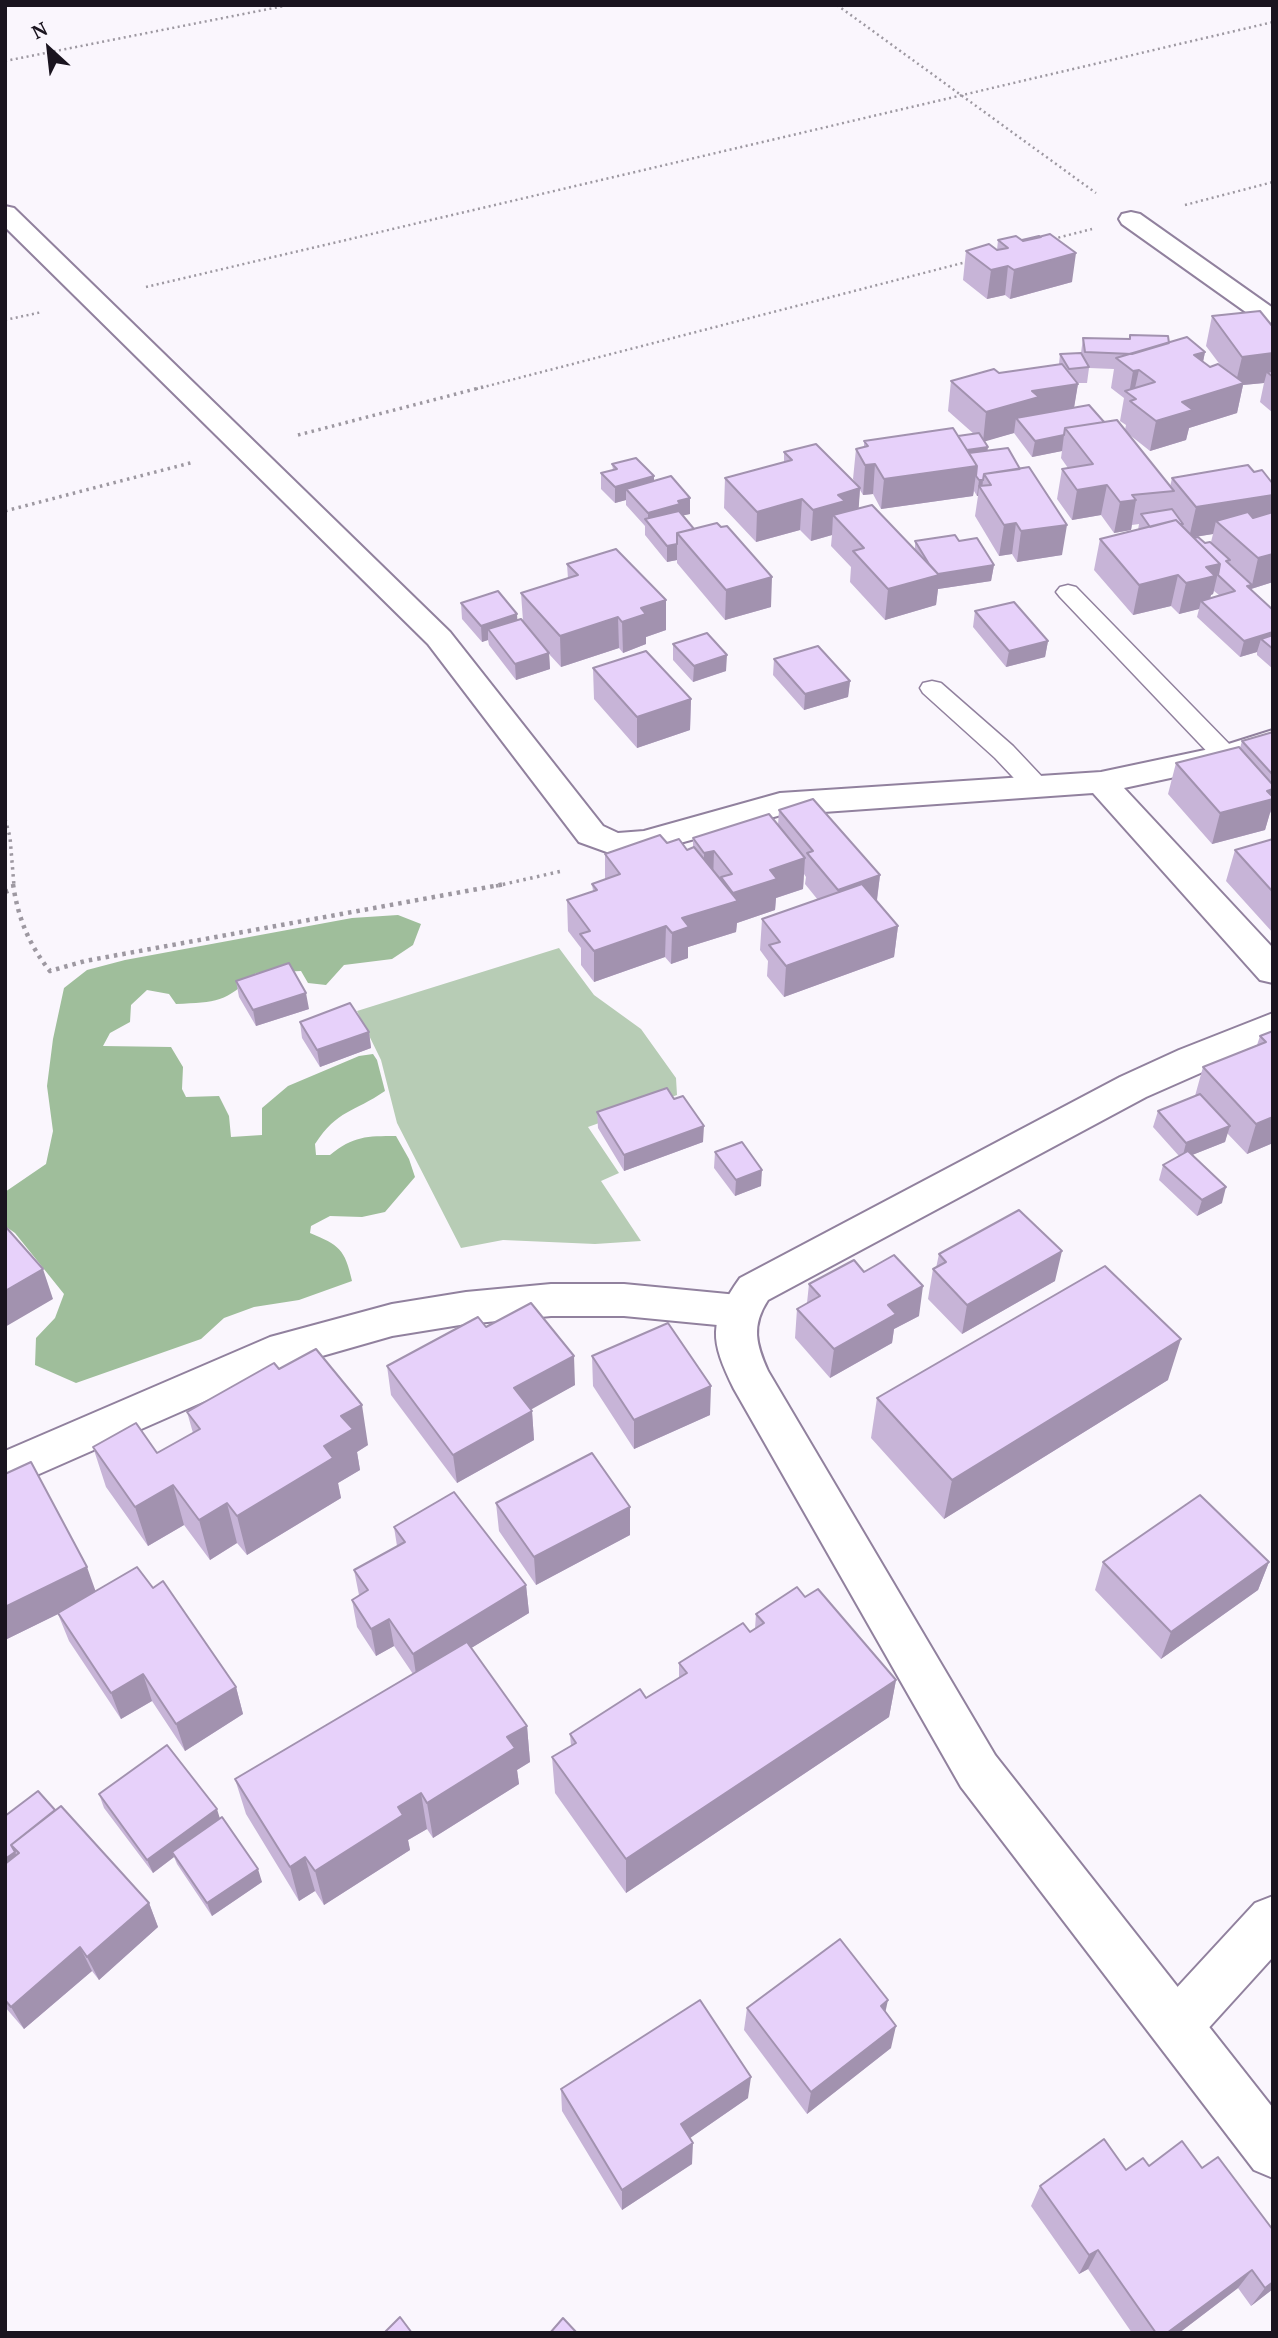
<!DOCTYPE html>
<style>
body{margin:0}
#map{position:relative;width:1278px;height:2338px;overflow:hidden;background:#faf6fd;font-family:"PT Serif",serif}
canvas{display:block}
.frame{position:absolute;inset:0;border:7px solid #1a141f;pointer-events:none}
.north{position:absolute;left:14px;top:14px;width:70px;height:70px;-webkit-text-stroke:5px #faf6fd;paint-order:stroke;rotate:333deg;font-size:19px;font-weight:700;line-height:28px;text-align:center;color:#1a141f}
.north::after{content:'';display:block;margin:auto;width:24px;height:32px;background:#1a141f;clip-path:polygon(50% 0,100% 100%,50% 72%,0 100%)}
</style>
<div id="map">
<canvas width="1278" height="2338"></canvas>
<div class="frame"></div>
<div class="north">N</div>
</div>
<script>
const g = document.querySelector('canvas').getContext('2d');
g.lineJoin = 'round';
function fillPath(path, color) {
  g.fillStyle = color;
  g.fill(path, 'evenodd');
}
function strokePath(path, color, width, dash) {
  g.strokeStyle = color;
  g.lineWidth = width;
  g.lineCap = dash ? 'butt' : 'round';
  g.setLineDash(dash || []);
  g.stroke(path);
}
const green = new Path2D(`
 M559,948L594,995L641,1029L676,1078L677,1095L588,1127L619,1173L601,1181L641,1241L595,1244L503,1240L461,1248L397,1123L381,1060L357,1011Z`);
const forest = new Path2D(`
 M398,915L421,924L413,945L392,959L344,965L326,985L308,983L301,971L256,973C225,1003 217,1002 176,1004L169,994L147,990L131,1005L130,1022L110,1033L103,1046L171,1047L183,1067L182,1089L186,1097L219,1096L229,1116L231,1137L262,1135V1108L288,1086L359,1056L373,1054L377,1060L385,1091C353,1113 338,1109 315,1144L316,1155H330C353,1136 367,1136 396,1136L409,1159L415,1177L385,1212L362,1217L330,1216L311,1226L310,1233C339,1245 345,1249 352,1281L299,1300L254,1307L224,1318L201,1339L76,1383L35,1365L36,1338L55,1318L64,1294L15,1233L5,1226V1192L46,1164L53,1131L47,1086L53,1039L64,988L87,970L125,960L352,918Z`);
const pathFar2 = new Path2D(`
 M837,5L1096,193
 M5,61L289,5
 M1185,205L1273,182
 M1053,239L1092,229
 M146,287L1273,22
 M5,320L42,312
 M476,389L970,261`);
const pathFar1 = new Path2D(`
 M298,435L483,387
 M5,511L194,462
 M5,819L10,837L14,886
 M496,886L562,871`);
const path = new Path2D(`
 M13,884C18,918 29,945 50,971L85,961L505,884
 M5,892L13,889`);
const service = new Path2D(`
 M1068,585L1076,587L1235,750L1238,756L1235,762L1226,764L1217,762L1060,597L1056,592L1060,587Z
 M932,681L941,683L1013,746L1046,781L1050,787L1046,793L1037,795L1028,793L995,758L923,693L920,688L923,683Z`);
const minor = new Path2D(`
 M5,206L14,208L450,632L603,826L618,833L644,831L780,793L1101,772L1219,747L1273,730V751L1226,766L1124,788L1273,948V983L1260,980L1093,793L781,815L644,853L615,855L579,842L428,644L5,227Z
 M1131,212L1140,214L1273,308V328L1264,325L1122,224L1119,219L1122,214Z
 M551,1284H624L738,1295L752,1300L758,1311L752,1322L738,1327L624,1316H551L466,1324L392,1336L280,1368L5,1489V1451L270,1337L392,1304L466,1292Z
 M1273,1896V1957L1195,2043L1177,2051L1159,2043L1151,2025L1159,2007L1255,1903Z`);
const tertiary = new Path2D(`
 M1273,1013V1041L1146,1097L768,1300C751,1326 756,1344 768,1371L995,1755L1273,2108V2178L1254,2170L961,1787L734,1389C710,1340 708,1323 740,1278L1120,1077L1179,1050Z`);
const wall = new Path2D(`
 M998,240L1072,282L1010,299L1005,295L987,299L963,280L966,251L997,250Z
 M1212,316L1273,327V413L1260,402L1264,383L1243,385L1237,413L1189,428L1186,440L1150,451L1126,432L1170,487L1172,478L1254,472L1273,484V582L1251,589V590L1273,610V669L1257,655V652L1240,657L1197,617L1199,609L1179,614L1171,606L1133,615L1094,570L1100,539L1138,530L1139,524L1132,525L1131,530L1114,533L1101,515L1072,520L1057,499L1062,469L1068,468L1061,458L1062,451L1032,457L1014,433L984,441L987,450L1062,555L1017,562L1012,554L999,556L975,516L978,496H977L974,491L973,496L881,509L873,494L863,495L860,490L858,509L915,549V541H959L994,565L991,581L938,589L936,605L885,620L850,582L851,567L831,546L832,535L811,541L800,530L756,542L724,508L725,478L784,462V452L857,485L853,479L856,449L864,447V441L958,436L974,434L948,411L951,381L1059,364L1060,354L1081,353L1083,338L1129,339L1130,335L1169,343L1205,352L1203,362L1210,367L1221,366L1206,346ZM1089,368L1114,369L1111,388L1124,398L1120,421L1126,425L1125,430L1074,407L1078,383H1087ZM1213,534L1211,542L1205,543L1193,537ZM1214,591L1219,595L1210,598L1211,595L1213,594Z
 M612,464L654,481L690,514L683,515L694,529L771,607L725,620L677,563V560L667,562L645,535V526L626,505V500L615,503L601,489V473L613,470Z
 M567,564L666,600V630L646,637V644L623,653L619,648L561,667L549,654L550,669L516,680L489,645L488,640L482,642L462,619L461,603L523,621L521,593L568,579Z
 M975,611L1048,641L1045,657L1006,667L973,627Z
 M673,644L726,671L693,682L673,660Z
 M774,659L850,681L848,697L804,710L773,675Z
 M593,668L691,699L690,730L637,748L594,699Z
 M1273,732V815L1270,812L1265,830L1212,844L1168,794L1176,763L1240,748L1242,741Z
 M779,810L880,875L877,901L898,926L894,957L784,997L767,976L768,961L760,950L762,919L818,900L805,884L806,877L804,874L803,889L776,898L775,910L737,923L736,932L688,947V958L671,964L665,957L594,982L581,965V948L568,931L567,900L593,891L592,884L605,879V854L687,850L693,848V838L778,825Z
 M1273,839V933L1226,881L1235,850Z
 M236,981L309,1009L256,1026L239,997Z
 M300,1022L369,1032L371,1048L320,1067L302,1038Z
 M1273,1031V1143L1247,1154L1227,1133L1225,1142L1192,1155L1222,1203L1197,1216L1159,1180L1163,1165L1179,1156L1153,1127L1158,1111L1195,1096L1203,1067L1257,1045L1260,1036Z
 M597,1112L703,1142L624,1171L598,1128Z
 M715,1152L761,1186L735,1196L714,1168Z
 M939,1254L1055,1281L962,1334L928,1299L933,1269L936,1268Z
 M864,1272L919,1316L894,1329L892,1343L830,1378L795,1338L797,1309L807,1303L809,1284Z
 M486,1327L575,1385L530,1409L532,1411L534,1440L457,1483L391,1395L387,1366Z
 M592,1356L710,1415L634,1449L593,1386Z
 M279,1369L368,1445L357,1452L360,1470L338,1483L341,1498L247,1555L237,1543L210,1560L184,1525L148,1546L106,1487L93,1447L157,1453L193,1433L187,1412Z
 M1168,1380L944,1519L871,1438L877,1398Z
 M5,1474L95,1592L153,1588L236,1687L243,1714L185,1751L152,1701L121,1719L69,1641L58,1614L5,1640Z
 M496,1503L630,1507V1535L536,1585L499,1531Z
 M394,1527L526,1585L529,1613L471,1648L527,1726L530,1762L517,1770L519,1784L433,1838L427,1829L408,1840L410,1850L324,1905L315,1891L299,1901L246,1814L235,1779L413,1674L394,1646L376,1656L357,1627L352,1600L359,1595L354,1570L397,1546Z
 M1103,1562H1269L1258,1590L1161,1659L1095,1590Z
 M805,1597L896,1680L889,1717L626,1893L555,1793L552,1757L571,1746L570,1734L646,1698L679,1678V1663L755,1629L756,1614Z
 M99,1794L220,1818L262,1882L212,1916L177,1864L174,1857L153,1873L104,1808Z
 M55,1810L149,1903L158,1927L99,1980L92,1971L24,2029L5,2007V1816Z
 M747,2008L886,2012L891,2048L807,2114L744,2030Z
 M561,2089L748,2098L690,2138L692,2164L622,2210L562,2111Z
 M1149,2166L1273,2289L1251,2306L1238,2288L1179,2333H1132L1088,2269L1079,2274L1031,2206L1040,2186Z`);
const shadedWall = new Path2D(`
 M1076,253L1072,282L1010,299L1014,270Z
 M1008,266L1005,295L987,299L991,270Z
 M1205,352L1199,381L1194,355Z
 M1273,353V377L1267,372L1264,383L1243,385L1237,413L1189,428L1186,440L1150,451L1156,421L1182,402L1235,386L1242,357Z
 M1139,370L1133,397L1129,394L1133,371Z
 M1078,384L1073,414L1016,418L1014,433L983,442L986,412L1032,391Z
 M1064,435L1062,451L1032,457L1035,441Z
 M988,447L986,463L963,451Z
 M875,464L873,494L863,495L865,465Z
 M977,466L973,496L881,509L884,479Z
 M654,476V492L626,489V500L615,503V487Z
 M979,480H983L982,490L979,486L978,496H977Z
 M1107,485L1101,515L1072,520L1077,490Z
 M860,488L858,519L833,515L832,535L811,541L813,510L838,495Z
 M1273,495V524L1216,521L1213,534L1189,538L1196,507Z
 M690,498V514L648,523V513L678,501Z
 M802,499L800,530L756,542L757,512Z
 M1136,500L1131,530L1114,533L1120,502Z
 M1016,523L1012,554L999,556L1004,525Z
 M1067,525L1062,555L1017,562L1021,531Z
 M677,544V560L667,562V546Z
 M1273,554V582L1251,589L1248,601L1247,586L1252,585L1258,558Z
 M1220,564L1213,594L1211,595L1208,606L1201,601L1199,609L1179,614L1186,583L1206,567Z
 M994,565L991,581L938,589L936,605L885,620L888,589L935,574Z
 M1178,575L1171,606L1133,615L1139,585Z
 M772,577L771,607L725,620L726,590Z
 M666,600V630L646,637V644L623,653L622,622L641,608Z
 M517,614L518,630L488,629V640L482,642L481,626Z
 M618,617L619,648L561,667L560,636Z
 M1273,632V647L1261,639L1257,652L1240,657L1244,641Z
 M1048,641L1045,657L1006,667L1009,651Z
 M549,653L550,669L516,680L515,664Z
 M727,655L726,671L693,682L694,666Z
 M850,681L848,697L804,710L805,694Z
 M691,699L690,730L637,748V717Z
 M1273,789V803L1265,830L1212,844L1220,813Z
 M714,851L713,882L704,884V853Z
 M805,858L803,889L776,898L775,910L737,923L736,932L688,947V958L671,964L672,933L682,918L733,903V893L770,870Z
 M880,875L876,906L835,921L838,890Z
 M666,926L665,957L594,982V951Z
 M898,926L894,957L784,997L786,966Z
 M306,993L309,1009L256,1026L253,1010Z
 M369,1032L371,1048L320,1067L317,1050Z
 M1273,1117V1143L1247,1154L1256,1124Z
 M704,1126L703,1142L624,1171V1155Z
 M1230,1126L1225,1142L1182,1159L1186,1143Z
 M762,1170L761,1186L735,1196L736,1180Z
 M1226,1187L1222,1203L1197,1216L1202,1200Z
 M1062,1251L1055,1281L962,1334L967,1305Z
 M43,1269L53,1299L5,1327V1291Z
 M923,1286L919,1316L894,1329L892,1343L830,1378L834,1349L888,1305Z
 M1181,1339L1168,1380L944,1519L952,1480Z
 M574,1356L575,1385L516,1418L514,1388Z
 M711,1386L710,1415L634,1449V1420Z
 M362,1405L368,1445L357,1452L360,1470L338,1483L341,1498L247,1555L237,1516L324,1446L341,1416Z
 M532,1411L534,1440L457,1483L453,1455Z
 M173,1485L184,1525L148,1546L135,1507Z
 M227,1503L237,1543L210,1560L199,1520Z
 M630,1507V1535L536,1585L534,1557Z
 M1269,1562L1258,1590L1161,1659L1171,1632Z
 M87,1567L97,1595L5,1640V1607Z
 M526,1585L529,1613L417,1681L413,1654Z
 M389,1619L394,1646L376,1656L371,1629Z
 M143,1674L152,1701L121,1719L111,1693Z
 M896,1680L889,1717L626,1893V1859Z
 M236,1687L243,1714L185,1751L176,1724Z
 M527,1726L530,1762L517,1770L519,1784L433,1838L427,1803L507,1737Z
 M421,1793L427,1829L408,1840L410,1850L324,1905L315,1871L398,1807Z
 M217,1809L221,1822L172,1852L174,1857L153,1873L147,1860Z
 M15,1852L21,1865L5,1878V1859Z
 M305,1857L315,1891L299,1901L290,1867Z
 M258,1869L262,1882L212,1916L207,1903Z
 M149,1903L158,1927L99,1980L87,1957Z
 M80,1947L92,1971L24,2029L11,2007Z
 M888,2000L883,2023L881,2006Z
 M896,2026L891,2048L807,2114L811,2092Z
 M751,2077L748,2098L680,2145L681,2124Z
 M693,2143L692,2164L622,2210V2190Z
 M1098,2250L1088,2269L1079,2274L1089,2255Z
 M1252,2270L1238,2288L1179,2333H1167Z
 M1273,2282V2289L1251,2306L1265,2288Z`);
const building = new Path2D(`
 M1050,234L1076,253L1014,270L1008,266L991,270L966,251L989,244L997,250L1008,248L998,240L1016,236L1023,241Z
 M1039,236L1041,237L1023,241L1022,240Z
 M1260,311L1273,327V353L1242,357L1212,316Z
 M1130,335L1168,336L1169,343L1132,354L1085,352L1083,338L1130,339Z
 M1187,337L1205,352L1194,355L1210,367L1218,364L1244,383L1182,402L1193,410L1156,421L1130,401L1136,399L1125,391L1155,382L1139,370L1133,371L1116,358Z
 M1081,353L1089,367L1069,369L1060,354Z
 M1062,364L1078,384L1032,391L1039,397L986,412L951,381L994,369L999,373Z
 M1273,371V377L1267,372Z
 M1089,405L1104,422L1065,428L1064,435L1035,441L1016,418Z
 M1117,420L1174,491L1132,495L1136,500L1120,502L1107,485L1077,490L1062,469L1093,464L1065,428Z
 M953,428L977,466L884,479L875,464L865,465L856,449L868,446L864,441Z
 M979,433L988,447L967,450L958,436Z
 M816,444L860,488L838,495L845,501L813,510L802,499L757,512L725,478L792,460L784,452Z
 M1008,448L1020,469L984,474L983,480H979L976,476L977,466L969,453Z
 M636,458L654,476L615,487L601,473L617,469L612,464Z
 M1248,465L1254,472L1262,470L1273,484V495L1196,507L1172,478Z
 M1029,467L1067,525L1021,531L1016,523L1004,525L979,486L991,485L984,474Z
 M671,476L690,498L678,501L680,504L648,513L626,489Z
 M872,505L939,575L888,589L853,551L864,548L833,515Z
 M1172,509L1183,524H1180L1176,520L1150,527L1141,514Z
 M679,511L694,529L677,533V544L667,546L645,519Z
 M1248,512L1253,518L1273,512V554L1258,558L1216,521Z
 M1176,520L1220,564L1206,567L1215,576L1186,583L1178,575L1139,585L1100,539Z
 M717,523L721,527L727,526L772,577L726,590L677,533Z
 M955,535L959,541L977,538L994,565L938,574L929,564L915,541Z
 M1198,537L1205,543L1210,542L1230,560L1226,561L1252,585L1247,586L1273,610V632L1244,641L1201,601L1235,591L1218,575L1220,564L1194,538Z
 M616,549L666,600L641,608L646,614L622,622L618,617L560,636L521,593L578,575L567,564Z
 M498,591L517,614L481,626L461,603Z
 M1014,602L1048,641L1009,651L975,611Z
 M521,619L549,653L515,664L488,629Z
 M707,633L727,655L694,666L673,644Z
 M1273,635V649L1261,639Z
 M818,646L850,681L805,694L774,659Z
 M646,651L691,699L637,717L593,668Z
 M1273,732V775L1242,741Z
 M1239,747L1273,785V789L1267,791L1273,797V799L1220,813L1176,763Z
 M813,799L880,875L838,890L807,853L813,851L779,810Z
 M769,814L805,858L770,870L777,879L733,893L721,877L732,874L714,851L704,853L693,838Z
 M660,835L667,843L679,839L687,850L694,847L738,901L682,918L689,927L672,933L666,926L594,951L580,934L590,931L567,900L597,890L592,884L620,874L605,854Z
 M1273,839V892L1235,850Z
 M862,884L898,926L786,966L769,945L780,942L762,919Z
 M289,963L306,993L253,1010L236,981Z
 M350,1003L369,1032L317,1050L300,1022Z
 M1273,1031V1117L1256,1124L1203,1067L1266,1042L1260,1036Z
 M667,1088L674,1099L683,1096L704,1126L624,1155L597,1112Z
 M1200,1094L1230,1126L1186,1143L1158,1111Z
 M742,1142L762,1170L736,1180L715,1152Z
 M1188,1151L1226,1187L1202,1200L1163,1165Z
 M1019,1210L1062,1251L967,1305L933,1269L946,1262L939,1254Z
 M5,1226L43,1269L5,1291Z
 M894,1255L923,1286L888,1305L896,1314L834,1349L797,1309L820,1296L809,1284L854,1260L864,1272Z
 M1105,1266L1181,1339L952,1480L877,1398Z
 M531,1303L574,1356L514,1388L532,1411L453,1455L387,1366L478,1317L486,1327Z
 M668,1323L711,1386L634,1420L592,1356Z
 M316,1349L362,1405L341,1416L353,1429L324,1446L333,1458L237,1516L227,1503L199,1520L173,1485L135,1507L93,1447L136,1423L157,1453L200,1429L187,1412L274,1363L279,1369Z
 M592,1453L630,1507L534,1557L496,1503Z
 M31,1462L87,1567L5,1607V1474Z
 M454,1492L526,1585L413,1654L389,1619L371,1629L352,1600L368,1590L354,1570L405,1542L394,1527Z
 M1200,1495L1269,1562L1171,1632L1103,1562Z
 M137,1567L153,1588L163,1581L236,1687L176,1724L143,1674L111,1693L58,1613Z
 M797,1587L805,1597L818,1589L896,1680L626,1859L552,1757L576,1743L570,1734L640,1689L646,1698L687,1673L679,1663L743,1623L750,1632L764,1623L756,1614Z
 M467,1642L527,1726L507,1737L515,1748L427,1803L421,1793L398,1807L403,1815L315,1871L305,1857L290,1867L235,1779Z
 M167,1745L217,1809L147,1860L99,1794Z
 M38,1791L55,1810L11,1845L15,1852L5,1859V1816Z
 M61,1806L149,1903L87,1957L80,1947L11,2007L5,2000V1864L19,1853L11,1845Z
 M222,1817L258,1869L207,1903L172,1852Z
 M840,1939L888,2000L881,2006L896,2026L811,2092L747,2008Z
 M700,2000L751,2077L681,2124L693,2143L622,2190L561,2089Z
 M1104,2139L1126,2170L1143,2158L1149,2166L1182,2141L1202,2168L1218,2157L1273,2230V2282L1265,2288L1252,2270L1167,2333H1156L1098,2250L1089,2255L1040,2186Z
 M400,2317L412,2333H384Z
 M563,2318L577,2333H550Z`);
fillPath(green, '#b7ccb5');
fillPath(forest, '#9fbe9b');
strokePath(service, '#91819e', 3);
strokePath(minor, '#91819e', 4);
strokePath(tertiary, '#91819e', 4);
strokePath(pathFar2, '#9d98a1', 2.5, [2, 3.5]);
strokePath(pathFar1, '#9d98a1', 3.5, [2.5, 4.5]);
strokePath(path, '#9d98a1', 4.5, [3.5, 5]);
fillPath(service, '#fff');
fillPath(minor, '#fff');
fillPath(tertiary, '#fff');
fillPath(wall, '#c7b4d7');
fillPath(shadedWall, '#a292af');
fillPath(building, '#e7d1fa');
strokePath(building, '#a292af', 2);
</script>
